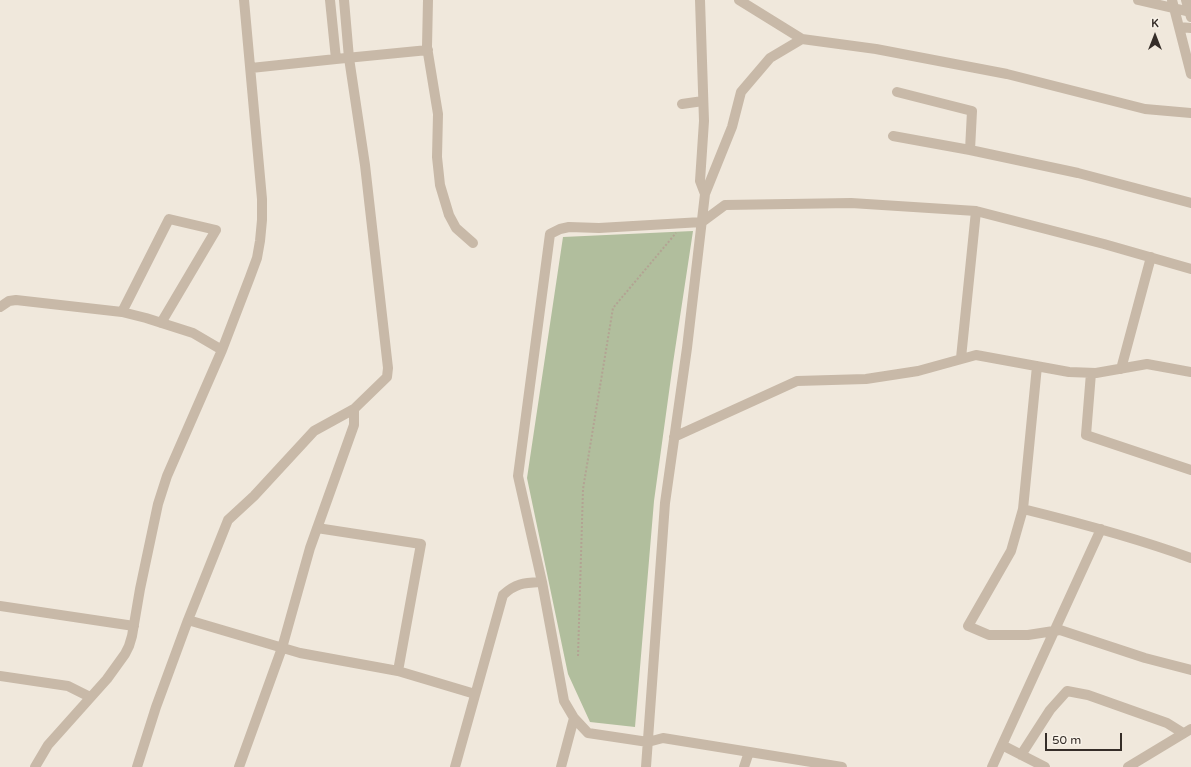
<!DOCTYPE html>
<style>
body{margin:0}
#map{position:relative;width:1191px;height:767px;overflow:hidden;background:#f0e8dc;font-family:"Varela Round",sans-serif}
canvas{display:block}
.north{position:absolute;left:1135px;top:16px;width:40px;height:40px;-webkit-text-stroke:3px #f8f2e8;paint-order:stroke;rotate:0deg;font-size:11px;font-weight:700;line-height:16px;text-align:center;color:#352d28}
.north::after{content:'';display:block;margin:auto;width:14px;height:18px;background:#352d28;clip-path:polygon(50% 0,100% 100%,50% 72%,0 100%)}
.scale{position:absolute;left:1045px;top:733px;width:77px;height:18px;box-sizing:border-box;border:2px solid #352d28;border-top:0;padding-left:5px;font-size:12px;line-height:14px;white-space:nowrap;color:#352d28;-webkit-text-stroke:3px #f8f2e8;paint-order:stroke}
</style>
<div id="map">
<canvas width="1191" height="767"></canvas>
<div class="north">K</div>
<div class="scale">50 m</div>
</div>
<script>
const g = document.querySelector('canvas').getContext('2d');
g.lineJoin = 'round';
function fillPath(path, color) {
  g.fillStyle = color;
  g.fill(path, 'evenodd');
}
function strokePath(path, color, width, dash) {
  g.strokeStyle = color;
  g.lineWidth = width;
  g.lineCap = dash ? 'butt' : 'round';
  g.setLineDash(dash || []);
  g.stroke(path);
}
const green = new Path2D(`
 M693,231L673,363L654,501L635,727L590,722L568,674L527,478L563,237Z`);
const path = new Path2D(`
 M578,656L583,489L613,308L676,233`);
const minor = new Path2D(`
 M330,0L336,59L428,50
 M428,0L427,47L438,114L437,157L440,185L449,215L456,228L473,243
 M700,0L704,121L700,181L705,194
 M739,0L802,39
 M1138,0L1190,12
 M1172,0L1191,74
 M1186,0L1191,17
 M1179,27L1191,28
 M251,68L336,59
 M897,92L972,111L970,150
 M682,104L703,101
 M893,136L970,150L1078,173L1191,203
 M0,307L9,301L16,300L122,312L146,318L193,333L222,350
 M122,312L169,219L216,230L161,323
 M961,358L976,211
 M1037,366L1023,509L1011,551L968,626L989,635H1028L1060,630L1145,658L1191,670
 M1121,369L1151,257
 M1091,373L1086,435L1191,470
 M674,437L797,381L866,379L918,371L976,355L1069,372L1096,373L1147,364L1191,372
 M1023,509C1080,523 1136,538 1191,558
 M317,528L421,544L398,671
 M0,606L134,626
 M188,620L300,653L398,671L475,694
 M0,676L68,686L90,697
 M1002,745L1101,529
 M1021,755L1050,710L1067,691L1088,695L1167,723L1183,733
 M35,767L48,745L107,679L125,654L129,646L132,636L140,589L158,504L167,476L222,350L250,277L257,258L260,241L262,220V199L244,0
 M137,767L156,707L188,620L228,520L254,496L314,431L354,409L387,377L388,368L365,165L349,58L344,0
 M239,767L282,648L310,548L354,425V409
 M455,767L503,595C516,583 524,583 542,582
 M561,767L574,718
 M646,767L665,503L687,348L705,194L732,127L741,92L770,58L802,39L876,49L1007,74L1145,109L1191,113
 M744,767L749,752
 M842,767L663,738L648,742L588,733L574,718L564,701L542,582L518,476L550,234L560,229L569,227L599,228L702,222L725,205L851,203L976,211L1104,244L1191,269
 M992,767L1002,745L1045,767
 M1128,767L1191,729`);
fillPath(green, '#b1be9d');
strokePath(path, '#b3a393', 2, [2, 2]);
strokePath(minor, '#c8b9a8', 10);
</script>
